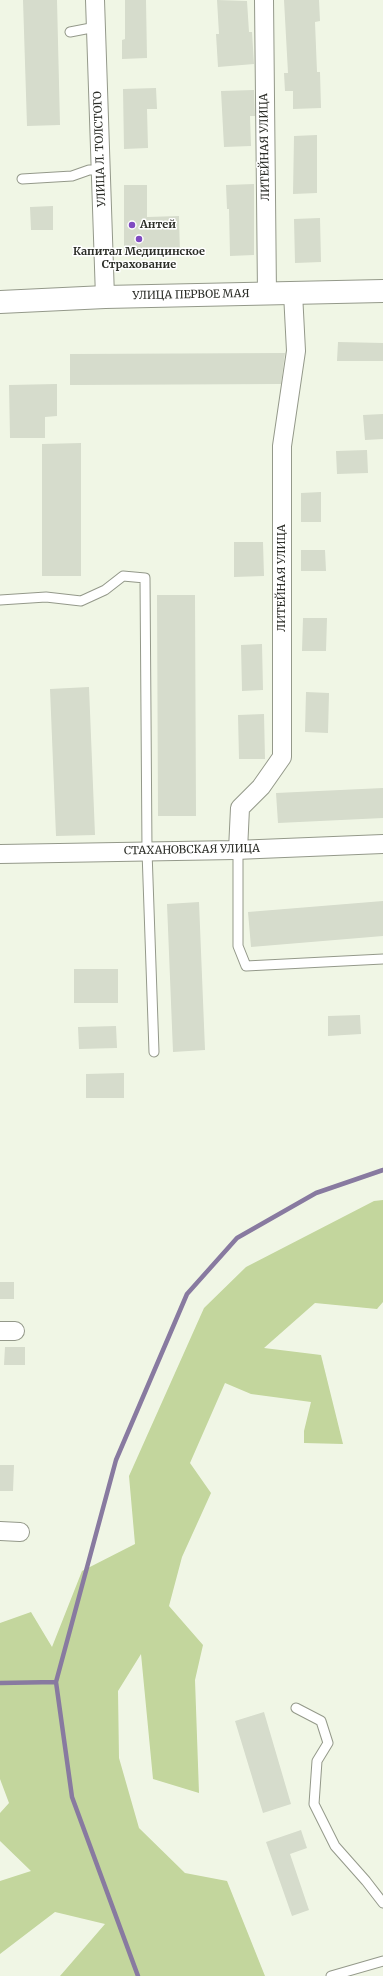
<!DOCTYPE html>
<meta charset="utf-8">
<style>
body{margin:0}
canvas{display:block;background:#f0f6e5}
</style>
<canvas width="383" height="1976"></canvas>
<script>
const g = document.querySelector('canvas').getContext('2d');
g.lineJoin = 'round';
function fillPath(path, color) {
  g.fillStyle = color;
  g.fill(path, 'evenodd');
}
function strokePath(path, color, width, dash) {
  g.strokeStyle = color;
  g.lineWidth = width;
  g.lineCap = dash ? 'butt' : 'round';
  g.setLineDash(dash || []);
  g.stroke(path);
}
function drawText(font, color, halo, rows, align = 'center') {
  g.font = font + ' Merriweather,serif';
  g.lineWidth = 3;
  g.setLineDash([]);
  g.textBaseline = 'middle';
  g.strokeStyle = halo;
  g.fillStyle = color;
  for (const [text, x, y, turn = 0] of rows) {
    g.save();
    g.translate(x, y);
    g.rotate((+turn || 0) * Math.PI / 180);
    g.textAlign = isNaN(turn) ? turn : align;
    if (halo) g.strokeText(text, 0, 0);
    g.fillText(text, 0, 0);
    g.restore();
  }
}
const green = new Path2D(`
 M383,1200V1302L377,1309L315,1303L264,1348L321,1355L343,1444L304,1443V1431L311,1402L251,1394L225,1383L190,1463L211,1493L182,1557L169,1606L203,1645L195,1680L199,1793L153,1779L141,1654L118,1691L119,1758L139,1828L185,1873L227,1881L265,1976H60L105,1924L55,1912L0,1954V1881L31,1871L0,1841V1813L9,1803L0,1779V1623L31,1612L52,1647L82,1571L135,1544L129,1476L204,1308L246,1267L374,1201Z`);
const stream = new Path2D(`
 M0,1683L56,1682
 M138,1976L72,1797L56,1682L116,1460L187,1294L237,1238L316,1193L383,1170`);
const building = new Path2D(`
 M23,0H57L60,125L27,126Z
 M125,0H146L147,58L122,59V40L125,39Z
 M217,0L247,1L249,32H252L254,64L218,67L216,34H219Z
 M284,0H319L320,21L315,22L317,72H320L321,108L293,109V91H285L284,73H288Z
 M156,88L157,109H147L148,148L124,149L123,89Z
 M254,90L255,116H250L251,146L224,147L221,91Z
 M317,135V193L293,194L294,136Z
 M254,184V255L230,256L229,209H227L226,185Z
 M124,185H147V217L179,216L180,255H124Z
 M53,206V230H31L30,207Z
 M320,218L321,262L295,263L294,219Z
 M338,342L383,343V361H337Z
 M285,353L281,384L70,385V354Z
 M57,384V416L45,417V438H10L9,385Z
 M383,414V439L365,440L363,415Z
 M81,443V576H42V444Z
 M367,450L368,473L337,474L336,451Z
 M321,492V522H301V493Z
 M234,542H263L264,576L234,577Z
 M301,550H325L326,571H301Z
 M157,595H195L196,816H158Z
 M303,618H327L326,651H302Z
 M262,644L263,690L242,691L241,645Z
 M89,687L95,835L56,836L50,689Z
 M306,692L329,693L328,733L305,732Z
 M264,714L265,759H239L238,715Z
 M383,788V818L278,823L276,793Z
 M383,901V936L251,947L248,912Z
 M199,902L205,1050L173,1052L167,904Z
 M74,969H118V1003H74Z
 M360,1015L361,1034L328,1036V1016Z
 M116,1026L117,1048L79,1049L78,1027Z
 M124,1073V1098H86V1074Z
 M0,1282H14V1299H0Z
 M5,1347H25V1365H4Z
 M0,1465H14L13,1491H0Z
 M264,1712L291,1804L263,1813L235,1721Z
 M301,1830L307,1848L290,1854L309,1910L292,1916L266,1842Z`);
const service = new Path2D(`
 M70,32L96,27
 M22,179L72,176L89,170H101
 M0,600L46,597L81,601L105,590L123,576L145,578L147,851L154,1052
 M238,850V946L246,966L383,959
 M296,1708L321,1721L328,1743L317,1761L314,1804L335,1846L366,1881L383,1903
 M331,1976L383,1961`);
const minor = new Path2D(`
 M95,0L105,297
 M264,0L267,294
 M238,850L240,808L261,787L282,757V446L296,351L293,293
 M0,854L235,850L383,844
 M0,1331H15
 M0,1531L20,1532`);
const tertiary = new Path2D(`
 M0,302L105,297L383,291`);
const markers = [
 [132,225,4,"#7f4ac1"],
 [139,239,4,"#7f4ac1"]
];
const streetNames = [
 ["ЛИТЕЙНАЯ УЛИЦА",265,147,-91],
 ["УЛИЦА Л. ТОЛСТОГО",100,149,-92],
 ["УЛИЦА ПЕРВОЕ МАЯ",191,295,-1],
 ["ЛИТЕЙНАЯ УЛИЦА",282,578,-90],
 ["СТАХАНОВСКАЯ УЛИЦА",192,850,-1]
];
const poiNames = [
 ["Антей",140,225],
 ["Капитал Медицинское",139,252,"center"],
 ["Страхование",139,265,"center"]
];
fillPath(green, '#c3d69d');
strokePath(stream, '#887aa0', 4.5);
fillPath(building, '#d6dccc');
strokePath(service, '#94998a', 11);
strokePath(minor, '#94998a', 20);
strokePath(tertiary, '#94998a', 24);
strokePath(service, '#fff', 9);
strokePath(minor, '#fff', 18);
strokePath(tertiary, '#fff', 22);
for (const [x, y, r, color] of markers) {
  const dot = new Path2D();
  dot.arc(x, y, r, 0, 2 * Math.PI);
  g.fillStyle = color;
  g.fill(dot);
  strokePath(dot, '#fff', 1.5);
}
drawText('11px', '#2c2e28', '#fff', streetNames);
drawText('bold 11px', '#2c2e28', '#fff', poiNames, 'left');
</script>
